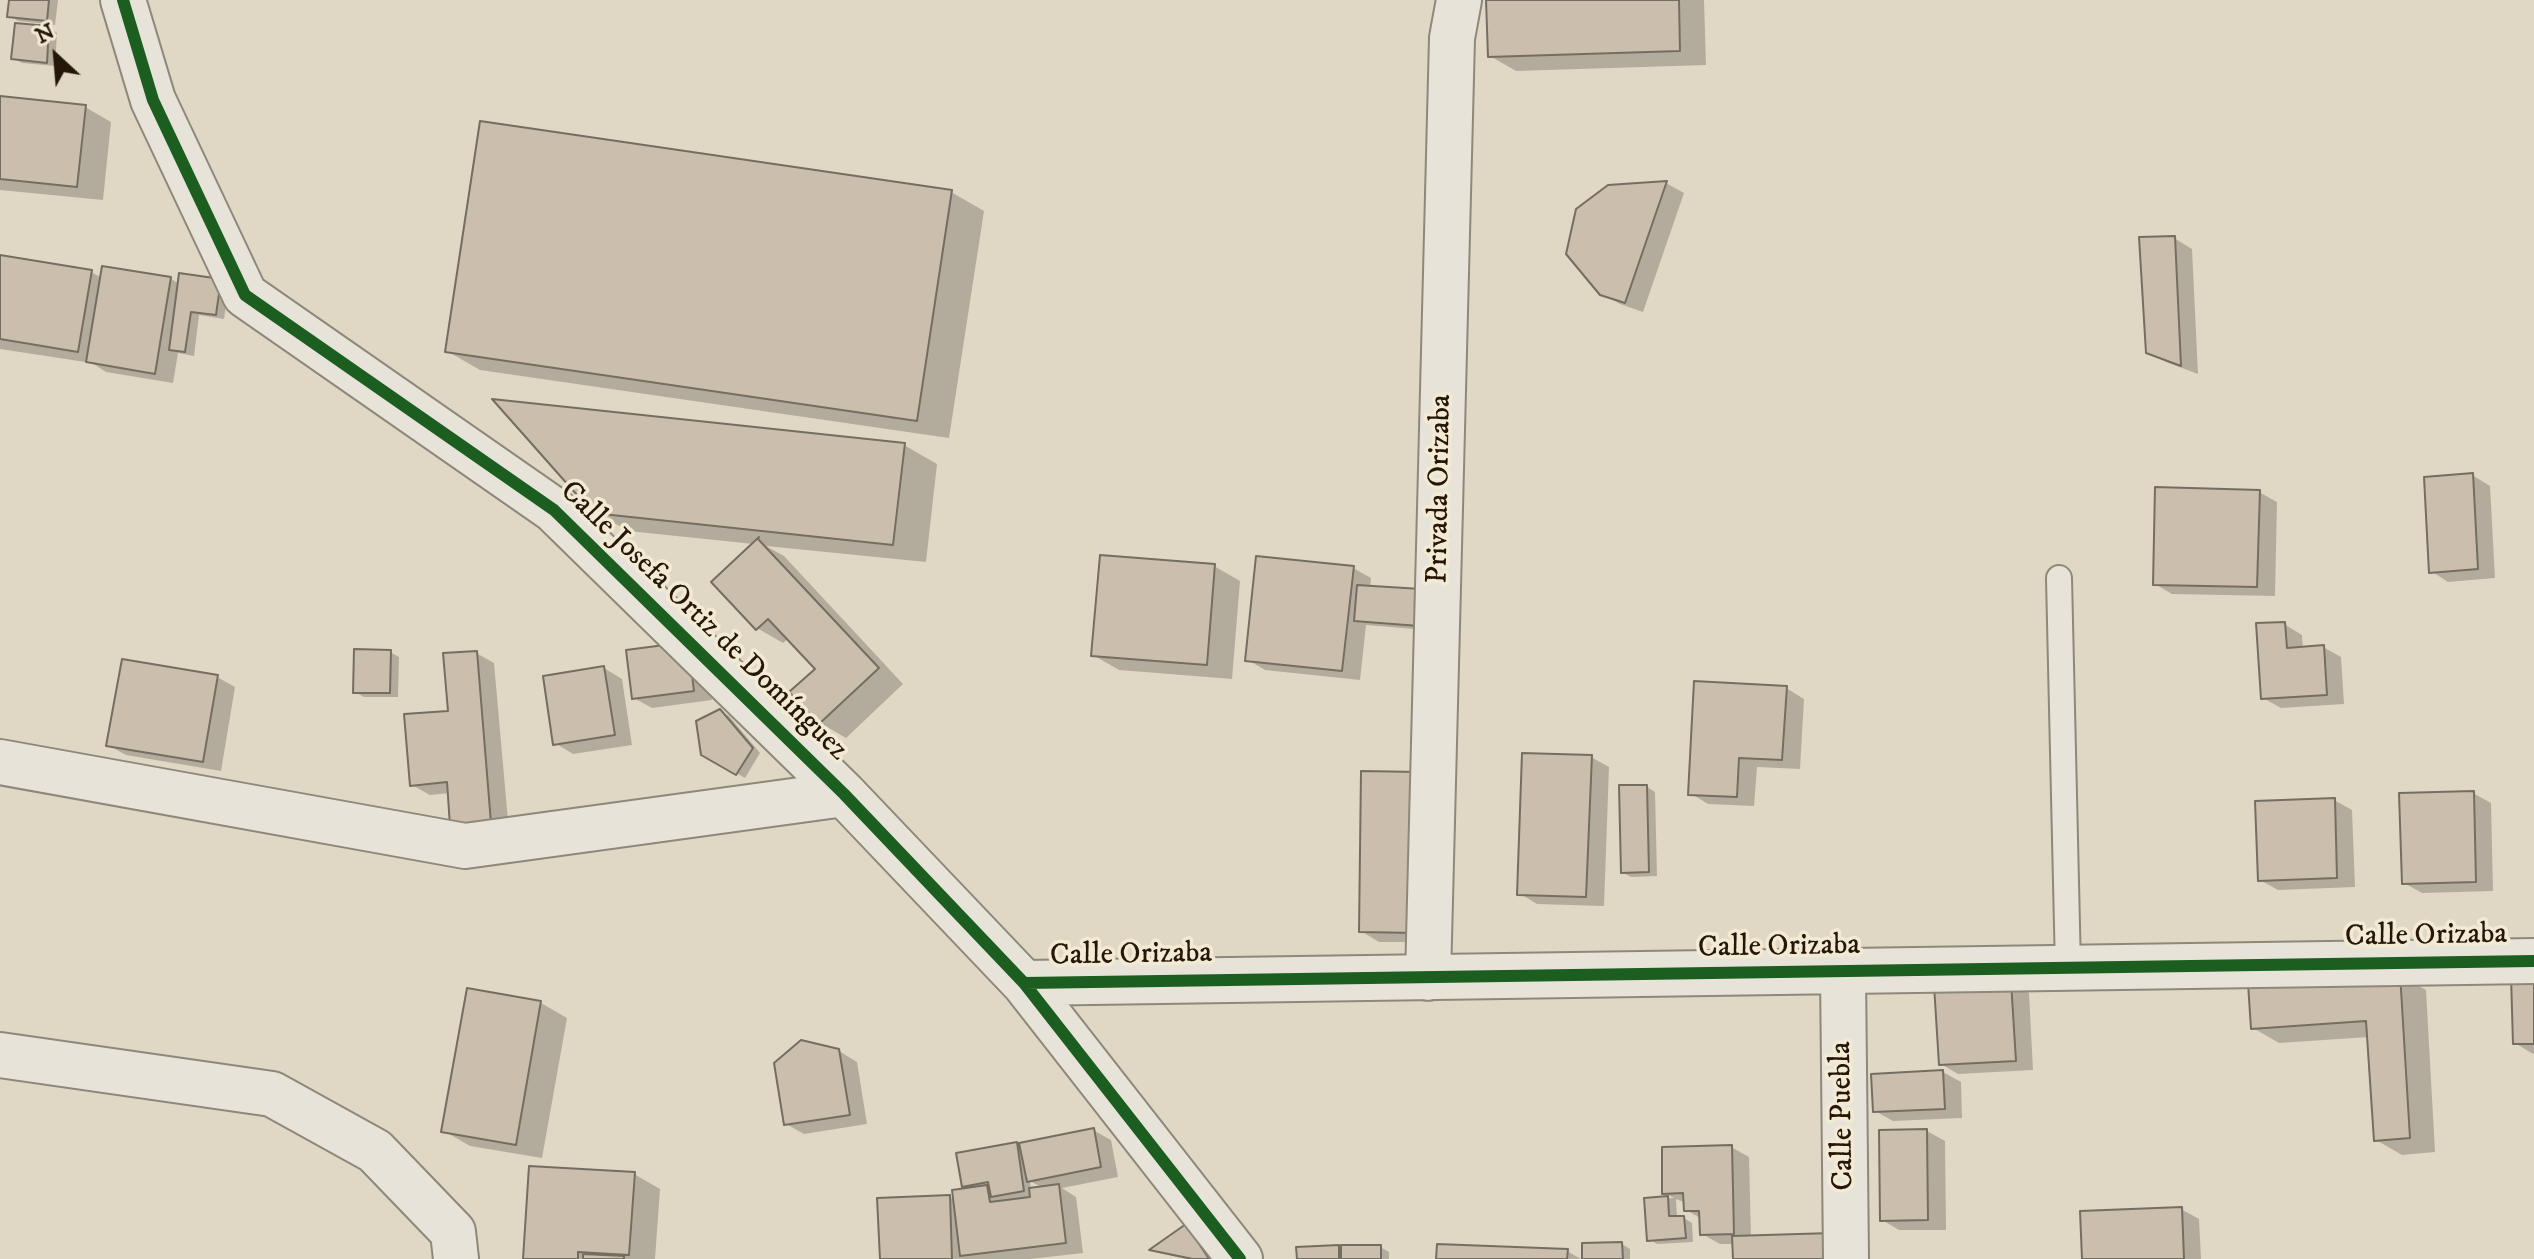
<!DOCTYPE html>
<meta charset="utf-8">
<style>
body{margin:0}
#map{position:relative;width:2534px;height:1259px;overflow:hidden;background:#e0d8c4;font-family:"IM FELL DW Pica",serif}
canvas{display:block}
.north{position:absolute;left:16px;top:16px;width:80px;height:80px;-webkit-text-stroke:6px #f2ead2;paint-order:stroke;rotate:334deg;font-size:22px;font-weight:700;line-height:32px;text-align:center;color:#251609}
.north::after{content:'';display:block;margin:auto;width:28px;height:36px;background:#251609;clip-path:polygon(50% 0,100% 100%,50% 72%,0 100%)}
</style>
<div id="map">
<canvas width="2534" height="1259"></canvas>
<div class="north">N</div>
</div>
<script>
const g = document.querySelector('canvas').getContext('2d');
g.lineJoin = 'round';
function fillPath(path, color) {
  g.fillStyle = color;
  g.fill(path, 'evenodd');
}
function strokePath(path, color, width, dash) {
  g.strokeStyle = color;
  g.lineWidth = width;
  g.lineCap = dash ? 'butt' : 'round';
  g.setLineDash(dash || []);
  g.stroke(path);
}
function drawText(font, color, halo, rows, align = 'center') {
  g.font = font + ' "IM FELL DW Pica",serif';
  g.lineWidth = 7;
  g.setLineDash([]);
  g.textBaseline = 'middle';
  g.strokeStyle = halo;
  g.fillStyle = color;
  for (const [text, x, y, turn = 0] of rows) {
    g.save();
    g.translate(x, y);
    g.rotate((+turn || 0) * Math.PI / 180);
    g.textAlign = isNaN(turn) ? turn : align;
    if (halo) g.strokeText(text, 0, 0);
    g.fillText(text, 0, 0);
    g.restore();
  }
}
const shadow = new Path2D(`
 M11,0H58L55,25L18,21L10,16Z
 M1488,0H1704L1706,65L1516,71L1490,56Z
 M49,28L57,33L55,66L22,63L13,58Z
 M0,98L85,107L111,122L103,200L0,190Z
 M1666,183L1684,193L1643,312L1620,304L1601,293L1608,187Z
 M951,192L984,211L949,438L480,370L447,351Z
 M2174,238L2192,249L2198,374L2166,362L2148,352Z
 M0,257L91,272L102,278L104,268L171,279L180,284L229,285L224,319L199,315L194,356L178,353L173,383L106,372L92,363L0,349Z
 M904,445L937,464L926,562L766,546L784,556L903,684L846,738L820,723L817,669L789,638L783,643L757,628L754,544L628,531L595,512Z
 M2472,475L2490,486L2495,578L2448,582L2431,571Z
 M2259,492L2277,502L2275,596L2172,594L2155,584Z
 M1214,566L1240,581L1232,679L1119,670L1093,655Z
 M1353,568L1371,578L1370,588L1427,630L1366,625L1360,680L1265,670L1248,660Z
 M2284,624L2302,635L2303,649L2323,647L2341,657L2344,704L2281,708L2263,698Z
 M390,652L399,657L398,697H364L355,692Z
 M476,653L494,663L509,832L450,793L430,795L412,785L450,713Z
 M706,654L712,700L652,708L634,698Z
 M604,668L622,679L632,745L573,754L555,743Z
 M217,677L235,687L221,771L126,755L108,745Z
 M1786,688L1804,699L1800,769L1757,767L1754,806L1708,804L1690,793Z
 M720,711L729,716L760,753L745,778L703,754Z
 M1591,757L1609,767L1604,906L1537,904L1519,893Z
 M1363,773L1434,942H1379L1361,931Z
 M1647,787L1655,792L1657,876L1631,877L1622,872Z
 M2473,793L2491,803L2493,891L2422,893L2404,883Z
 M2334,800L2352,810L2355,887L2278,890L2260,880Z
 M2399,975L2426,990L2435,1152L2402,1155L2376,1140L2369,1037L2279,1043L2253,1028Z
 M2534,978V1053L2533,1054L2515,1043Z
 M2011,983L2029,993L2033,1070L1958,1074L1941,1064Z
 M469,990L541,1003L567,1018L542,1158L470,1146L444,1131Z
 M839,1051L857,1062L867,1124L804,1134L786,1124Z
 M1943,1072L1961,1082L1962,1118L1893,1121L1875,1111Z
 M1093,1130L1111,1140L1118,1177L1062,1188L1076,1197L1083,1253L1030,1259H882L949,1197L955,1200L970,1190L964,1186L1016,1144L1022,1148ZM1030,1181L1043,1188L1031,1190Z
 M1927,1131L1945,1141L1946,1230H1899L1882,1220Z
 M1731,1147L1749,1157L1751,1238L1735,1259V1244H1720L1702,1234V1219L1686,1210V1203L1676,1199L1677,1218H1684L1692,1223L1693,1242L1657,1244L1649,1239L1646,1200L1674,1198L1664,1193Z
 M634,1174L660,1189L655,1259H525Z
 M2181,1209L2199,1219L2201,1259H2084Z
 M1194,1232L1213,1259H1185L1159,1253L1152,1249Z
 M1622,1244L1630,1249V1259H1584Z
 M1338,1247L1343,1250L1380,1247L1389,1252V1259H1299Z
 M1567,1251L1581,1259H1438Z`);
const building = new Path2D(`
 M9,0H49L47,21L7,17Z
 M1486,0H1679L1680,51L1488,57Z
 M15,23L49,26L47,63L11,59Z
 M0,96L86,105L77,187L0,179Z
 M480,121L952,190L917,421L445,352Z
 M1667,181L1625,303L1600,295L1566,254L1576,209L1608,185Z
 M2175,236L2181,366L2146,353L2139,237Z
 M0,255L92,270L78,352L0,339Z
 M102,266L171,277L155,374L86,362Z
 M179,273L221,279L216,315L191,312L185,352L169,350Z
 M492,399L905,443L893,545L593,513Z
 M2473,473L2478,569L2429,573L2424,477Z
 M2155,487L2260,490L2257,587L2153,585Z
 M759,537L758,539L879,668L819,724L789,692L815,669L768,619L756,630L711,582Z
 M1100,555L1215,564L1207,665L1091,656Z
 M1256,556L1354,566L1342,671L1245,661Z
 M1357,585L1421,589L1419,626L1354,621Z
 M2285,622L2287,648L2324,645L2327,695L2261,699L2256,623Z
 M688,642L694,691L632,699L626,650Z
 M354,649L391,650L390,693H353Z
 M477,651L491,823L450,826L447,782L410,786L404,714L448,711L443,653Z
 M122,659L218,675L203,762L106,746Z
 M604,666L615,735L553,745L543,676Z
 M1694,681L1787,686L1782,760L1739,758L1737,797L1688,795Z
 M720,709L753,748L736,775L701,755L696,721Z
 M1522,753L1592,755L1586,897L1517,895Z
 M1361,771L1419,772L1416,933L1359,932Z
 M1619,785H1647L1649,872L1621,873Z
 M2474,791L2476,882L2402,884L2399,793Z
 M2335,798L2337,878L2258,881L2255,801Z
 M2400,973L2410,1138L2374,1141L2366,1021L2251,1029L2248,983Z
 M2511,976H2534V1044H2513Z
 M2011,981L2016,1061L1939,1065L1934,985Z
 M467,988L541,1001L516,1145L441,1132Z
 M801,1040L839,1049L850,1115L784,1125L774,1063Z
 M1943,1070L1945,1109L1873,1112L1871,1074Z
 M1094,1128L1101,1167L1027,1182L1019,1143Z
 M1927,1129L1928,1220L1880,1221L1879,1130Z
 M1017,1142L1024,1191L991,1197L988,1182L962,1187L956,1153Z
 M1732,1145L1734,1234L1700,1235L1699,1211H1684L1683,1193L1662,1194V1147Z
 M529,1166L635,1172L629,1255L578,1252V1259H523Z
 M1059,1184L1066,1243L960,1256L952,1190L987,1185L990,1202L1030,1197L1029,1188Z
 M950,1195L952,1259H880L877,1198Z
 M1668,1196L1669,1216H1684L1686,1238L1647,1241L1644,1198Z
 M2182,1207L2184,1259H2082L2080,1211Z
 M1186,1224L1209,1259H1193L1149,1250Z
 M1832,1233L1833,1259H1733L1732,1236Z
 M1622,1242L1623,1259H1582V1243Z
 M1437,1244L1568,1249L1567,1259H1436Z
 M1339,1245V1259H1297L1296,1247Z
 M1341,1245H1381V1259H1341Z
 M583,1254L624,1256V1259H583Z`);
const service = new Path2D(`
 M2059,578L2068,969`);
const minor = new Path2D(`
 M123,0L153,100L245,295L554,510L844,794L1024,983L1240,1259
 M0,762L465,846L844,794
 M1843,973L1846,1259
 M1428,978L1452,38L1459,0
 M1024,983L2534,961
 M0,1055L272,1094L375,1151L453,1232L456,1259`);
const cycleway = new Path2D(`
 M123,0L153,100L245,295L554,510L844,794L1024,983L1240,1259
 M1024,983L2534,961`);
const streetNames = [
 ["Privada Orizaba",1441,489,-89],
 ["Calle Josefa Ortiz de Domínguez",703,622,44],
 ["Calle Orizaba",2426,937,-1],
 ["Calle Orizaba",1779,948,-1],
 ["Calle Orizaba",1131,956,-1],
 ["Calle Puebla",1844,1116,-91]
];
fillPath(shadow, '#0003');
fillPath(building, '#ccbead');
strokePath(building, '#746e62', 2);
strokePath(service, '#8e887b', 28);
strokePath(minor, '#8e887b', 48);
strokePath(service, '#e7e3d8', 24);
strokePath(minor, '#e7e3d8', 44);
strokePath(cycleway, '#1b5e20', 12);
drawText('30px', '#251609', '#f2ead2', streetNames);
</script>
